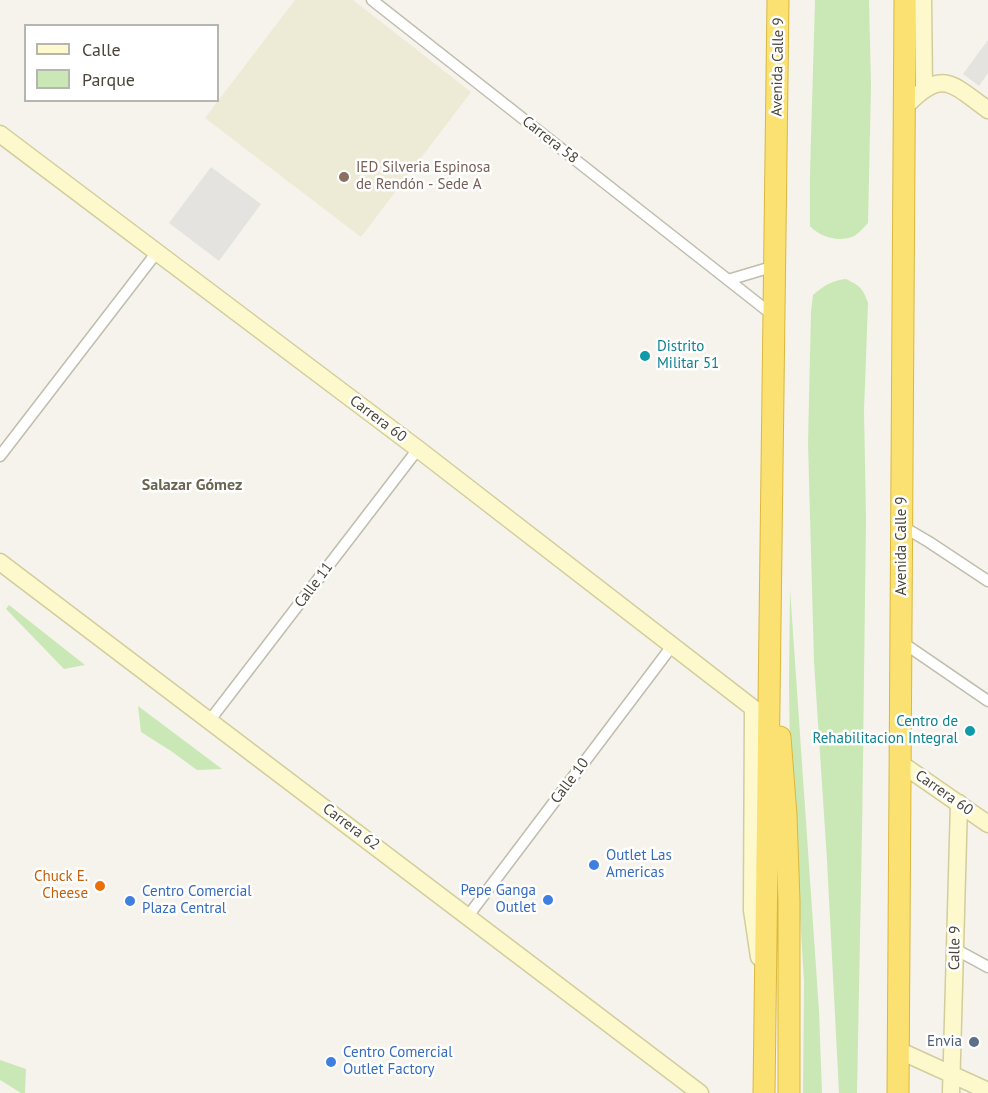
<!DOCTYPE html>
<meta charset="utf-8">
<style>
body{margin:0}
#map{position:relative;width:988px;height:1093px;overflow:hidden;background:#f5f3eb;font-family:"PT Sans",sans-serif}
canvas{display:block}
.legend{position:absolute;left:24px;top:24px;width:195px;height:78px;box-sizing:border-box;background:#fff;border:2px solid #b6b5b0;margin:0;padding:8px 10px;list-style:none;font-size:18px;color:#494539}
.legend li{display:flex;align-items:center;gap:12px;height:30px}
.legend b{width:30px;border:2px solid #b6b5b0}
</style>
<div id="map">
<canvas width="988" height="1093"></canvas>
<ul class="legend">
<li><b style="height:8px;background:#fdf9cd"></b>Calle</li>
<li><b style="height:16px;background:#c9e8b5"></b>Parque</li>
</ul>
</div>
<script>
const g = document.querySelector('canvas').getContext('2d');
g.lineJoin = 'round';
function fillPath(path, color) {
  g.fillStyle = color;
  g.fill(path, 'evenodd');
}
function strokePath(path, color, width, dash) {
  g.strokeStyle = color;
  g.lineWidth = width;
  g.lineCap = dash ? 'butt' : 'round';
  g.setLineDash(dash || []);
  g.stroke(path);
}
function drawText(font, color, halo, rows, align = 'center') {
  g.font = font + ' "PT Sans",sans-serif';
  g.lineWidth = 5;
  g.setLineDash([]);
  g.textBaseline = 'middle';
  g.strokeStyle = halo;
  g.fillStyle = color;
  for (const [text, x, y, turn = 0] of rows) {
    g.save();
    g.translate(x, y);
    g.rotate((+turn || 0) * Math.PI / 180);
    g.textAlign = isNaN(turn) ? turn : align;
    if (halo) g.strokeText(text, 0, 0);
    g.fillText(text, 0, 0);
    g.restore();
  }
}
const education = new Path2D(`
 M295,0H353L471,92L361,237L205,118Z`);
const green = new Path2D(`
 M815,0H869L871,85L868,223C863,228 859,234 852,237C838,242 820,237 810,226V173Z
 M846,279C860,286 863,288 868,303L864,411L866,519L862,833L857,1093H839L827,860L814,662L808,443L811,312L813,295C825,285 831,281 846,279Z
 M790,589L819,1011L822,1093H803L804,981L790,757L789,682Z
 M9,605L85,665L64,669L6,609Z
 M138,706L222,769L197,770L171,751L141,732Z
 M0,1060L26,1069L25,1093H21L0,1080Z`);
const parking = new Path2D(`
 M988,40V73L979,86L963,74Z
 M211,167L261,204L219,261L169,223Z`);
const street = new Path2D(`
 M372,0L774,316
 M728,280L775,266
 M0,456L157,252
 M902,526L929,542L988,581
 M902,642L988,701
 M210,720L418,449
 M468,916L672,646
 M955,949L988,967`);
const secondary = new Path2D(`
 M923,0L924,89
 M905,107C942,68 951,83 988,110
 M0,134L418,449L753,708L752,910L759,957
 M0,562L700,1093
 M900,763L988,824
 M898,1050L988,1091
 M951,1093L959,803`);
const highway = new Path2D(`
 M780,737L786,815L789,901V1093
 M764,1093L778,0
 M898,1093L905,0`);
const markers = [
 [344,177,6,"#8d6e63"],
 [645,356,6,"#0f9aa8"],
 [970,731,6,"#0f9aa8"],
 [594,865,6,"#3f7fe0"],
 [100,886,6,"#e8710a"],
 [548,900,6,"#3f7fe0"],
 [130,901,6,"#3f7fe0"],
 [974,1042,6,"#5c6f8a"],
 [331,1062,6,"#3f7fe0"]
];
const streetNames = [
 ["Avenida Calle 9",778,67,-89],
 ["Carrera 58",550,140,38],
 ["Carrera 60",378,419,37],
 ["Avenida Calle 9",902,546,-90],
 ["Calle 11",314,585,-53],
 ["Calle 10",570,781,-53],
 ["Carrera 60",944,793,35],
 ["Carrera 62",351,827,37],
 ["Calle 9",955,948,-89]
];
const educationNames = [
 ["IED Silveria Espinosa",356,168],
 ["de Rendón - Sede A",356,185]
];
const cultureNames = [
 ["Distrito",657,347],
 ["Militar 51",657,364],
 ["Centro de",958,722,"right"],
 ["Rehabilitacion Integral",958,739,"right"]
];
const shopNames = [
 ["Outlet Las",606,856],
 ["Americas",606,873],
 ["Pepe Ganga",536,891,"right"],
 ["Outlet",536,908,"right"],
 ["Centro Comercial",142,892],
 ["Plaza Central",142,909],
 ["Centro Comercial",343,1053],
 ["Outlet Factory",343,1070]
];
const foodNames = [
 ["Chuck E.",88,877],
 ["Cheese",88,894]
];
const serviceNames = [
 ["Envia",962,1042]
];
const neighbourhoodNames = [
 ["Salazar Gómez",192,485]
];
fillPath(education, '#edead5');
fillPath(green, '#c9e8b5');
fillPath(parking, '#e4e3df');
strokePath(street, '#c0bdad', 13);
strokePath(secondary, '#d3cd9c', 19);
strokePath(highway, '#dab840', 23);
strokePath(street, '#fff', 10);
strokePath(secondary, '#fdf9cd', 16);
strokePath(highway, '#fae171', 21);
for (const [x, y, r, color] of markers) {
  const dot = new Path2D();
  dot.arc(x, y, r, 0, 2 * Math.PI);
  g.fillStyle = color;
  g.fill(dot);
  strokePath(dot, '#fff', 2);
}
drawText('15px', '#494539', '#fff', streetNames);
drawText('15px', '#785e54', '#fff', educationNames, 'left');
drawText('15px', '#0d838f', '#fff', cultureNames, 'left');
drawText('15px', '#366cbe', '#fff', shopNames, 'left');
drawText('15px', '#c56008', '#fff', foodNames, 'right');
drawText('15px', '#4e5e75', '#fff', serviceNames, 'right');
drawText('bold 16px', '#6c6550', '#fff', neighbourhoodNames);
</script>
